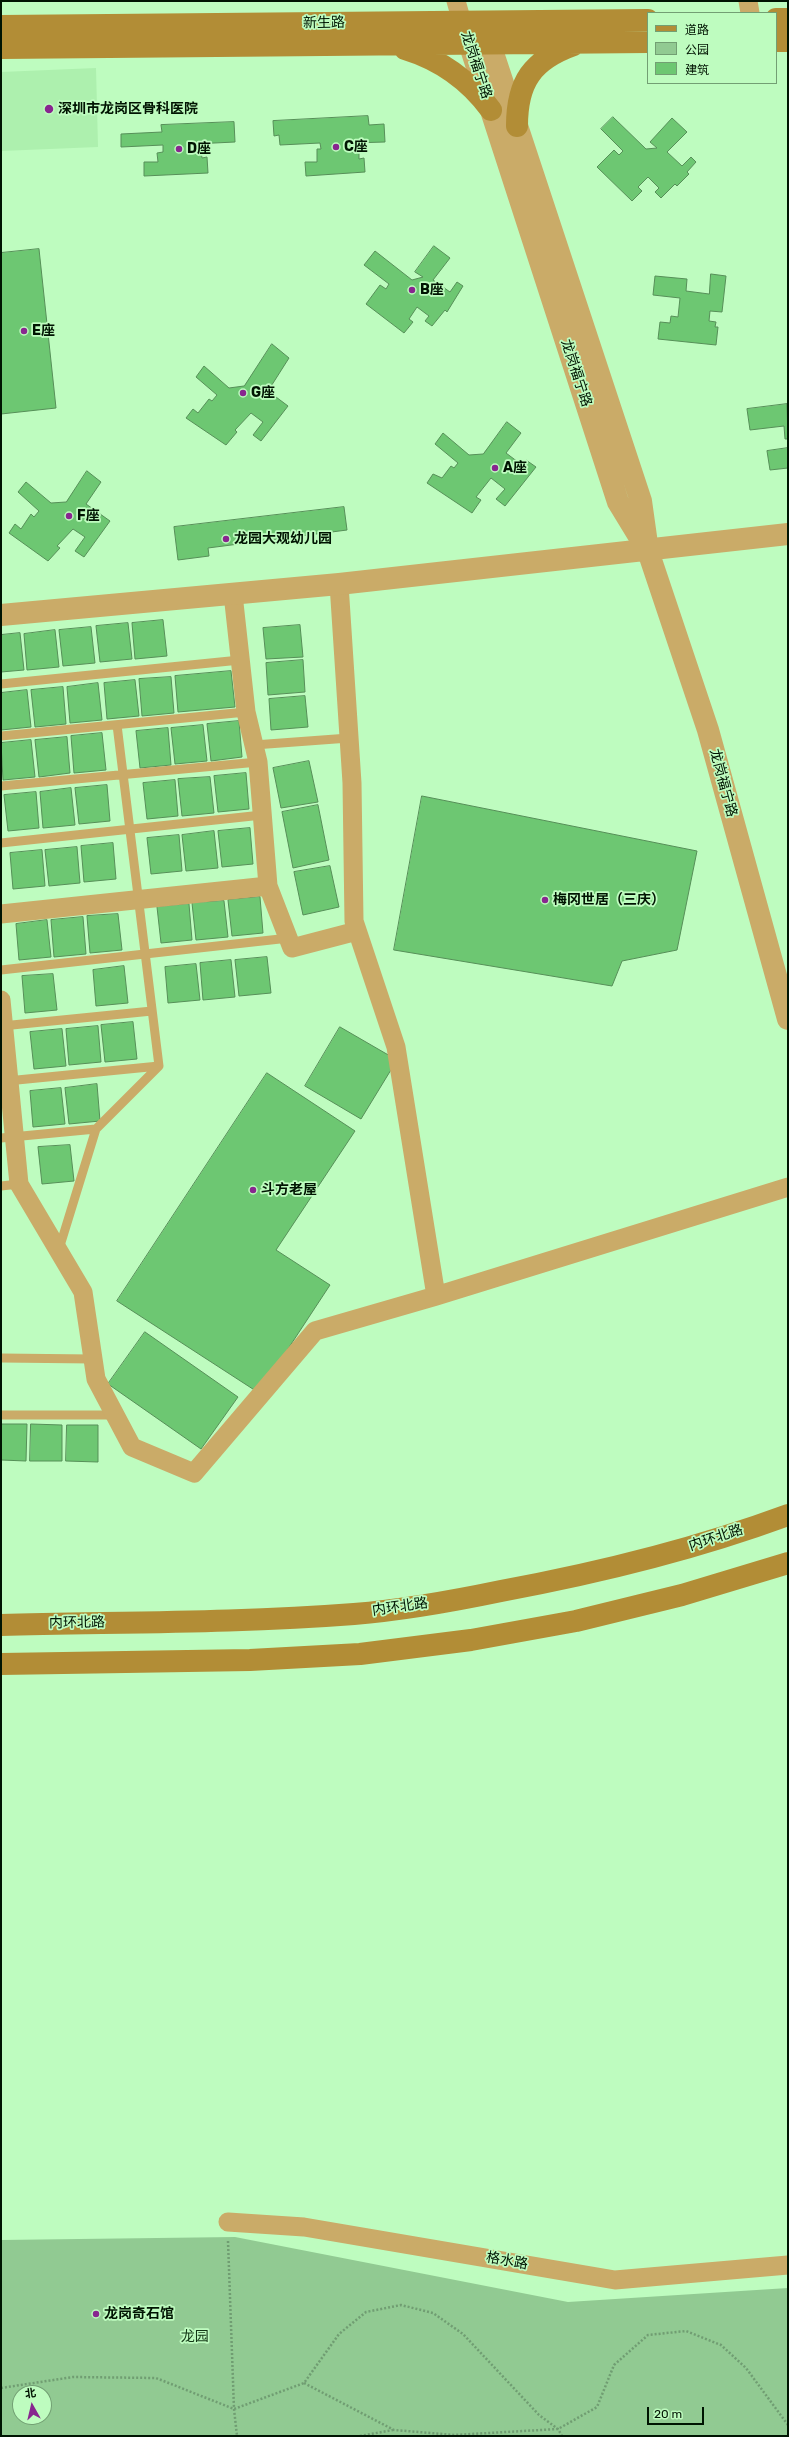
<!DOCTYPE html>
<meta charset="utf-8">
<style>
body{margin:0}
#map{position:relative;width:789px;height:2437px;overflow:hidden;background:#befcbf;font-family:Rubik,"Noto Sans SC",sans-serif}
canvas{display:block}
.frame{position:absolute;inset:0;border:2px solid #001402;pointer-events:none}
.legend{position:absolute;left:647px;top:12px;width:130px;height:72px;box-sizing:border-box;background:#befcbf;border:1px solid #729f73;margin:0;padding:5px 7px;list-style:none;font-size:12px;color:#001402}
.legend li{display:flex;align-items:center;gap:8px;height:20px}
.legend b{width:20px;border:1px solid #729f73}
.north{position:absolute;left:12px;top:2385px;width:40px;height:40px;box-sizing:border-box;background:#befcbf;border:1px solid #729f73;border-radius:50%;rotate:352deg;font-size:11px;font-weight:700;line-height:16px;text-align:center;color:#001402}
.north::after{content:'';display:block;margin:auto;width:14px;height:18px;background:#88268f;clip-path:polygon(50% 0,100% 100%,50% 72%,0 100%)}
.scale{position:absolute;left:647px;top:2407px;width:57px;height:18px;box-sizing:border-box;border:2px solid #001402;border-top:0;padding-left:5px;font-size:12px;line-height:14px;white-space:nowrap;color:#001402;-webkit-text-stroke:3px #befcbf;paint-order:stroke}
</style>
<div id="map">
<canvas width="789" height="2437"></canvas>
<div class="frame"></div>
<ul class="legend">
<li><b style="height:5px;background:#b28d36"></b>道路</li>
<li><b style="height:11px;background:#91ca92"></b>公园</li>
<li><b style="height:11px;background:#6dc772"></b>建筑</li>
</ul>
<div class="north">北</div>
<div class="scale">20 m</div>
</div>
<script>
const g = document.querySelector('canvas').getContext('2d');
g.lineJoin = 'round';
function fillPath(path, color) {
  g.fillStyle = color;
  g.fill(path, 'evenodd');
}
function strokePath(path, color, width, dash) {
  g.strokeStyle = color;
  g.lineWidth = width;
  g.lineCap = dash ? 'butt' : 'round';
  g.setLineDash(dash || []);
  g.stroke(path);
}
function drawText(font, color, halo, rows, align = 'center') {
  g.font = font + ' Rubik,"Noto Sans SC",sans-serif';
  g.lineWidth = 3.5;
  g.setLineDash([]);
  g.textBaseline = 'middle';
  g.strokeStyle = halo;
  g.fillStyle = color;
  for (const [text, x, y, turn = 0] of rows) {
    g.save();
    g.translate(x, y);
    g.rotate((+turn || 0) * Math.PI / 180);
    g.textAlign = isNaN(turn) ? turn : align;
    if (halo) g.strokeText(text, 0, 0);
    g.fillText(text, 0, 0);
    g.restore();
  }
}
const built = new Path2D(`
 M96,68L98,147L1,151V72Z`);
const green = new Path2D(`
 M235,2237L568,2302L788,2288V2436H1V2240ZM20,2393H44V2417H20Z`);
const building = new Path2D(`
 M368,116L369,125L384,124L385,142L351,143V152H359V159L364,158L365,172L306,176L305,162H317V149H321L320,143L280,145L279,135L274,136L273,121Z
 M613,117L646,149L657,148L650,142L672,118L687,132L667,152L682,166L691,157L696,162L687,172L689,174L677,186L675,184L661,198L655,192L659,188L648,177L638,187L642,191L632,201L597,167L614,150L619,155L623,151L601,129Z
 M234,122L235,142L194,144V152L201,151L202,158L207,157L208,173L144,176V162H158L157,153L163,152V145L121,147V134L162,132L161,125Z
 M434,246L450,258L433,280L450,292L457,282L463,286L447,312L445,310L432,326L425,321L429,316L417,307L409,319L413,322L404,333L366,304L380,285L386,289L389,284L364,265L375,251L412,280L423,277L415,272Z
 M39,249L56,408L1,414V253Z
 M711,274L726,276L722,312L710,311L709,321L716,322L715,327H718L716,345L658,339L660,322L670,323L671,316L678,317L680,298L653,295L655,276L687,279L686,291L709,294Z
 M272,344L289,358L268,391L288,406L261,441L253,435L263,422L251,413L235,430L237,432L226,445L186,418L193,409L198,413L209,399L212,401L217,395L196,377L204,366L229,388L244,386Z
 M787,404L788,439H785L784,426L750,430L747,409Z
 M507,422L521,433L506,453L522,465L526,460L536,467L505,506L496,499L505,489L491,478L476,497L481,500L472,513L427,483L433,474L442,478L451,466L454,468L458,463L435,444L443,433L469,455L483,454Z
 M788,448V468L770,470L767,451Z
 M87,471L101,482L86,504L110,521L84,557L75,551L85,537L73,529L57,546L60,548L48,561L9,533L15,524L21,529L31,514L34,517L39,511L18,492L26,482L51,503L66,502Z
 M344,507L347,530L208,548L209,556L178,560L174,527Z
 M163,620L167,656L135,659L132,623Z
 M128,623L132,659L100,662L96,626Z
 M300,625L303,657L266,659L263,628Z
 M91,627L95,663L63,666L59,630Z
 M55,630L59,667L27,670L24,634Z
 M20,633L24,670L1,672V635Z
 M303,660L305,692L268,695L266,663Z
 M231,671L235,707L178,712L175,676Z
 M171,677L174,713L142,716L139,679Z
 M135,680L139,716L107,719L104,683Z
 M98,683L102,720L70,723L67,687Z
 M63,687L66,724L35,727L31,690Z
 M27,690L31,727L1,730V693Z
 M305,696L308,727L271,730L269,699Z
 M239,721L242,757L211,761L207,724Z
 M203,725L207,761L175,764L171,728Z
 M168,728L171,765L140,768L136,731Z
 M102,733L106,770L74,773L71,736Z
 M67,737L70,773L39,777L35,740Z
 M31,740L35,777L3,780L1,743Z
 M309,761L318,802L281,808L273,768Z
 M246,773L249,809L218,812L214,776Z
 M210,777L214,813L182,816L178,779Z
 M175,780L178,816L147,819L143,783Z
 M107,785L110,821L79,824L75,788Z
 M71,788L75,825L43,828L40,792Z
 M36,792L39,828L8,831L4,795Z
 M422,796L697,851L677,950L622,961L612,986L394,950Z
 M318,805L329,860L293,868L282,812Z
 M250,828L253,864L222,867L218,831Z
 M214,831L218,868L186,871L182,835Z
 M179,835L182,871L151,874L147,838Z
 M113,843L116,879L84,882L81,846Z
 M77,847L80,883L49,886L45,850Z
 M42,850L45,886L13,889L10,853Z
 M330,866L339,907L303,915L294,872Z
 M260,897L263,933L232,936L228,900Z
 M224,901L228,937L196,940L192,903Z
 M189,904L192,940L161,943L157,907Z
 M118,914L122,950L90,953L87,916Z
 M83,917L86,954L54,957L51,920Z
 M47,920L51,957L19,960L16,924Z
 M267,957L271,993L239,996L235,960Z
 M231,960L235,997L203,1000L200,963Z
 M196,964L200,1000L168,1003L165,967Z
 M124,966L128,1003L96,1006L93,970Z
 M53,974L57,1010L25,1013L22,976Z
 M133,1022L137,1059L105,1062L101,1025Z
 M98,1026L101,1062L69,1065L66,1029Z
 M340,1027L397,1060L361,1119L305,1086Z
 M62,1029L66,1066L34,1069L30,1032Z
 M267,1073L355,1131L276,1250L330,1285L259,1393L117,1301Z
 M97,1084L100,1121L69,1124L65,1088Z
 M61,1088L65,1124L33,1127L30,1091Z
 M70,1145L74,1181L42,1184L38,1147Z
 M145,1332L238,1397L201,1449L108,1384Z
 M1,1424H27L26,1461L1,1460Z
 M31,1424L62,1425V1461H30Z
 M67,1425H98V1462L66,1461Z`);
const path = new Path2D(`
 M228,2241L234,2409L237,2436
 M304,2383L394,2430L454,2435L558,2429L597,2407L614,2365L648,2335L686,2331L721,2345L746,2368L788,2425
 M1,2388L73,2377L156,2378L234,2409L304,2383L339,2334L366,2312L401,2305L433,2313L463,2334L539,2415L558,2429L562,2436
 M360,2436L393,2430`);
const service = new Path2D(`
 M1,684L240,660
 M117,725L159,1066
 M1,736L246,712
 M254,745L349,738
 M1,786L258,762
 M1,843L262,815
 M1,970L289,938
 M2,1026L152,1011
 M7,1081L159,1066
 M1,1138L96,1129
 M1,1186L19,1184
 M59,1249L96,1129L159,1066
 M1,1358L93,1359
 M1,1415H116`);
const minor = new Path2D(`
 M456,1L462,22
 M748,1L750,13
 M339,584L352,783L354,921L396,1047L436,1296
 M233,594L246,712L258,762L268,886L292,948L357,931
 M1,914L268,886
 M1,1000L19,1184L83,1292L96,1379L132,1447L194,1473L315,1331L436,1296L788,1187
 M228,2222L304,2227L615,2280L788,2265`);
const tertiary = new Path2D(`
 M464,27L618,502L643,543
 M479,30L490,44L641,501L648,551L708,730L788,1019
 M1,615L339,584L788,534`);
const secondary = new Path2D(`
 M776,19H788
 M1,26L648,20
 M776,41H788
 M1,48L648,42
 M405,49C441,60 469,80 491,110
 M517,126C517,82 532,60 574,45
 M1,1625C119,1622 237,1623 354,1614C403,1610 453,1601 501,1591C598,1573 696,1549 788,1515
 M1,1664L250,1660L360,1654L471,1640L576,1621L682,1595L788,1563`);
const markers = [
 [49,109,5,"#88268f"],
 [336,147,4,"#88268f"],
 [179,149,4,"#88268f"],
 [412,290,4,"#88268f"],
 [24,331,4,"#88268f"],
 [243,393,4,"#88268f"],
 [495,468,4,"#88268f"],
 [69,516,4,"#88268f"],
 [226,539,4,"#88268f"],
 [545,900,4,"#88268f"],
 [253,1190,4,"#88268f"],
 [96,2314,4,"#88268f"]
];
const streetNames = [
 ["新生路",324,23,-1],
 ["龙岗福宁路",476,65,72],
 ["龙岗福宁路",576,373,72],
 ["龙岗福宁路",723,783,75],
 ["内环北路",716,1538,-18],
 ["内环北路",400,1607,-8],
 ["内环北路",77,1623,-1],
 ["格水路",507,2261,10]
];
const poiNames = [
 ["深圳市龙岗区骨科医院",58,109],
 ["C座",344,147],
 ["D座",187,149],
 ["B座",420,290],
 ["E座",32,331],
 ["G座",251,393],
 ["A座",503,468],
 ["F座",77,516],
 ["龙园大观幼儿园",234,539],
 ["梅冈世居（三庆）",553,900],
 ["斗方老屋",261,1190],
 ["龙岗奇石馆",104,2314]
];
const parkNames = [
 ["龙园",195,2337]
];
fillPath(built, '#adf0ae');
fillPath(green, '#91ca92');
fillPath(building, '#6dc772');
strokePath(building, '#568f58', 1);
strokePath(path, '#709d72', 2.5, [2, 2]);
strokePath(service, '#caab68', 9);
strokePath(minor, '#caab68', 19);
strokePath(tertiary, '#caab68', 22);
strokePath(secondary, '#b28d36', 22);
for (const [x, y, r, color] of markers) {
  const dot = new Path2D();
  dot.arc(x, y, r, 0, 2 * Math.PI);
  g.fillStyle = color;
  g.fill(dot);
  strokePath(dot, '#befcbf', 1.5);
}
drawText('14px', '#001402', '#befcbf', streetNames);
drawText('bold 14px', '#001402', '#befcbf', poiNames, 'left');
drawText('14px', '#123715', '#befcbf', parkNames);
</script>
